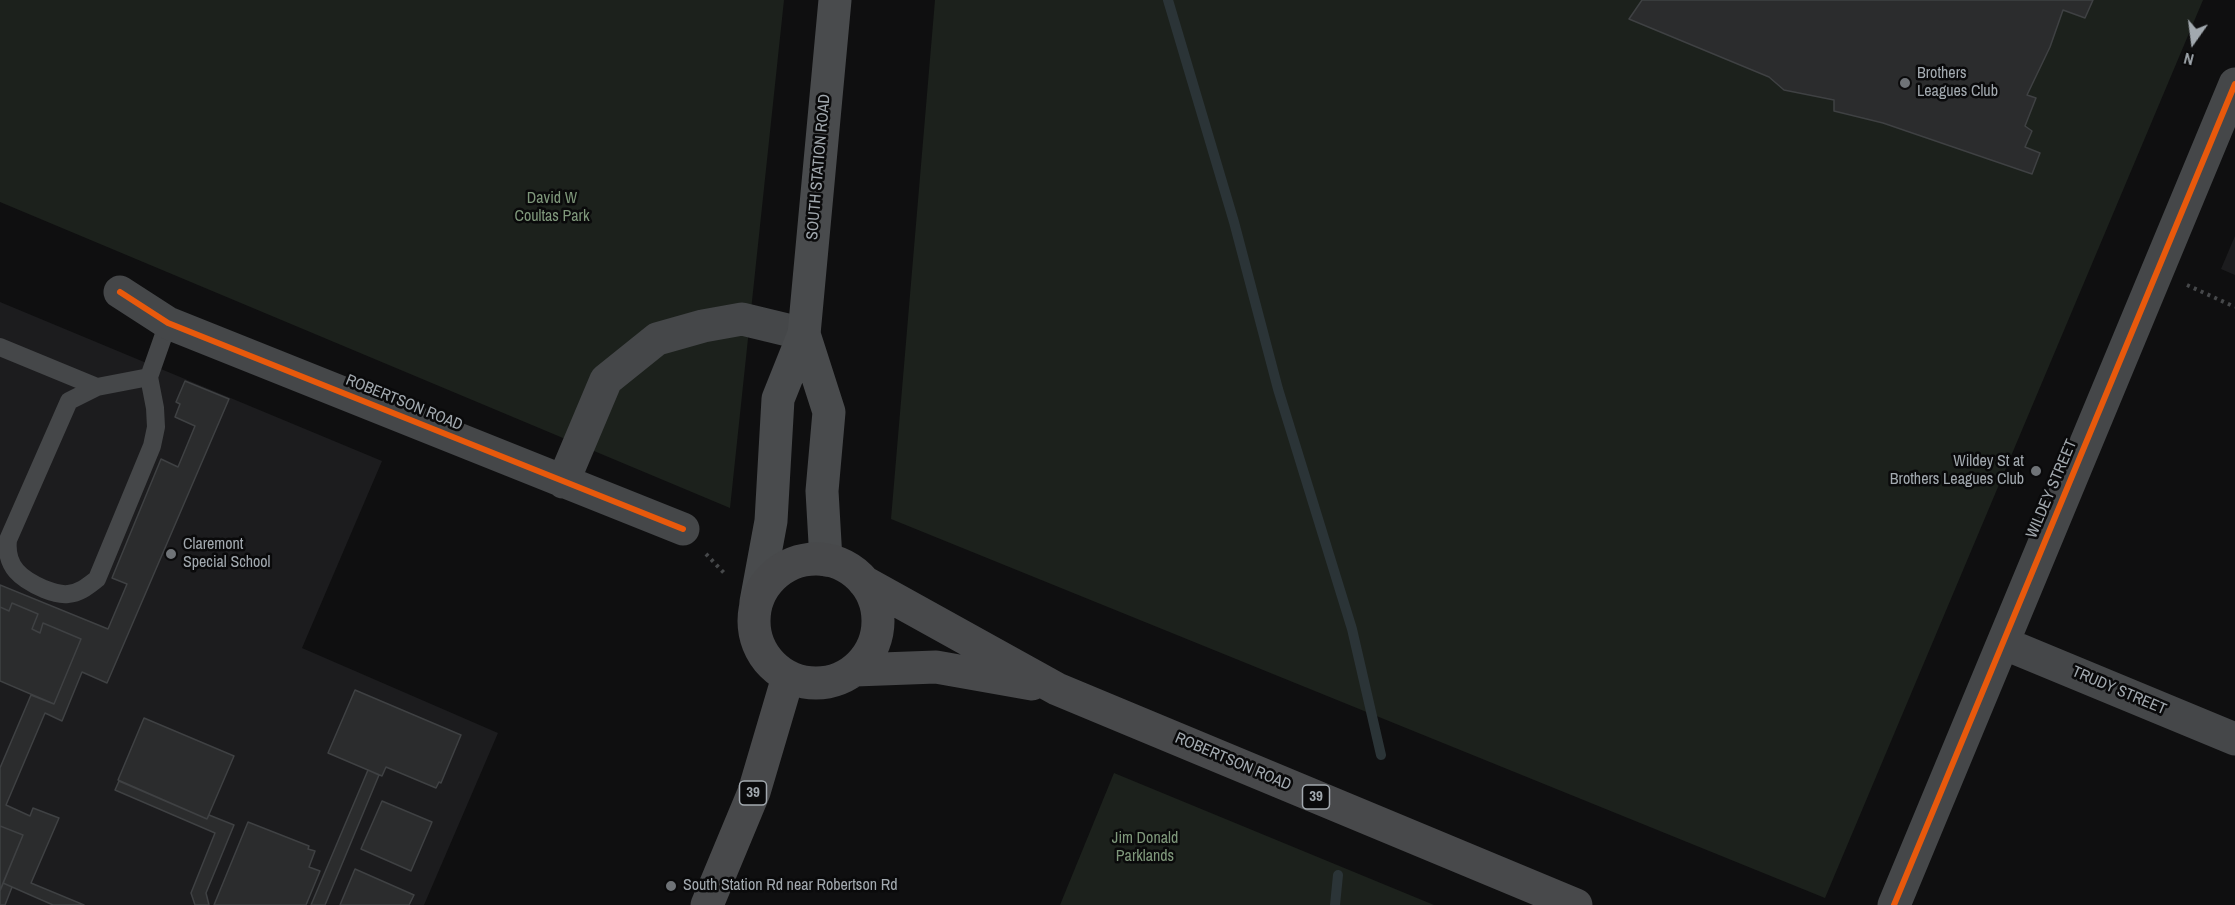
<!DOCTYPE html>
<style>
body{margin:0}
#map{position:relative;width:2235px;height:905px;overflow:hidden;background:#0f0f10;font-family:"Archivo Narrow",sans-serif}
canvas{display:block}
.north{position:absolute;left:2163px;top:12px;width:60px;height:60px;-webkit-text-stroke:4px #0a0a0b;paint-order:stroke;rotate:194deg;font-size:16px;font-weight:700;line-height:24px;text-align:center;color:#a2a9af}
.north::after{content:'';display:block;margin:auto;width:21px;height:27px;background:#a2a9af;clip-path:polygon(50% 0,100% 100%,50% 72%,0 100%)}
</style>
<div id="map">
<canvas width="2235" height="905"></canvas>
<div class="north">N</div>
</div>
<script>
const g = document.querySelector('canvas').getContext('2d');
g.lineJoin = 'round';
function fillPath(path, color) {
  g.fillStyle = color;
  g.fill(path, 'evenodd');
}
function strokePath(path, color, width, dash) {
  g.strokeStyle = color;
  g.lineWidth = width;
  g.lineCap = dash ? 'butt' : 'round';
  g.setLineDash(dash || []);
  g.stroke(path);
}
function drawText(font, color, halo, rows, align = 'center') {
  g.font = font + ' "Archivo Narrow",sans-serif';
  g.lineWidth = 5;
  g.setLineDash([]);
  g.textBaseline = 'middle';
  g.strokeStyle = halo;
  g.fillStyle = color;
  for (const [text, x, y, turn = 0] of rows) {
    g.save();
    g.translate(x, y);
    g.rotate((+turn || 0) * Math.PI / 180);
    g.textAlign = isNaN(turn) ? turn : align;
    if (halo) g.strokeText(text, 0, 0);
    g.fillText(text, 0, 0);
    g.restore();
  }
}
const built = new Path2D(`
 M2235,236V275L2221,269Z
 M0,302L382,461L302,648L498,733L424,905H0Z`);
const green = new Path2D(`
 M0,0H784L730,508L0,202Z
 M935,0H2203L1825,898L891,519Z
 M1114,773L1434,905H1060Z`);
const stream = new Path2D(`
 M1168,0L1234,222L1278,389L1352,629L1381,755
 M1335,905L1338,875`);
const building = new Path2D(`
 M1642,0H2093L2085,18L2063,10L2050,47L2027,95L2036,98L2025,126L2032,131L2025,147L2040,153L2032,174L1883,123L1834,111V100L1784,90L1769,77L1629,19Z
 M185,381L229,399L107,683L82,672L62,721L45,713L6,805L30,816L33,808L59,818L31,883L84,905H53L3,883L23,835L0,826V768L31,695L54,704L81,639L43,623L40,633L32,629L38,614L12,603L9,611L0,607V585L108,629L127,584L112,578L161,459L178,467L195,426L175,417L180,404L176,402Z
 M12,603L38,614L32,629L40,633L43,623L81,639L54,704L0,681V607L9,611Z
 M355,690L461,735L441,783L439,782L436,788L386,767L382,776L328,753Z
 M144,718L234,756L207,819L118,780Z
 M368,770L379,775L325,905H311Z
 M119,781L207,819L209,815L234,825L206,893L209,905H195L191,893L215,833L115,790Z
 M382,801L432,822L411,871L361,849Z
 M248,822L309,846L308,849L315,851L309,867L320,871L306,905H214Z
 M0,826L23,835L0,891Z
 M355,869L414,895L409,905H340Z
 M3,883L12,887L5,905H0V891Z`);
const path = new Path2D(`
 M2187,285L2235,307
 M706,554L726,575`);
const service = new Path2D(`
 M0,347L97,387
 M149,377L97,387L69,401L8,540C5,567 21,579 44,589C52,592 60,595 68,594C80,593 88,586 97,579L152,446L156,427L155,408L149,377L168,323`);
const minor = new Path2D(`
 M120,292L168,323L683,529
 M563,482L606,380L657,339L703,326L742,319L804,334
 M2003,643L2235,739
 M1894,905L2235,84`);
const secondary = new Path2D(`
 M804,334L829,412L822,491L826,560
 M756,602L771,521L778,399L804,334L835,0`);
const primary = new Path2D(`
 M754 621a62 62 0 1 1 124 0a62 62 0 1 1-124 0Z
 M864,582L1057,689L1576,905
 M855,670L936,667L1032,684
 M707,905L754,792L788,677`);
const cycleway = new Path2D(`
 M120,292L168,323L683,529
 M1894,905L2235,84`);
const markers = [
 [1905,83,6,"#6f7377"],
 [2036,471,6,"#6f7377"],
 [171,554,6,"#6f7377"],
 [671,886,6,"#6f7377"]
];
const shields = [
 [753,793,27],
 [1316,797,27]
];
const shieldNames = [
 ["39",753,793],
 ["39",1316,797]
];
const poiNames = [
 ["Brothers",1917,74],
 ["Leagues Club",1917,92],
 ["Wildey St at",2024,462,"right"],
 ["Brothers Leagues Club",2024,480,"right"],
 ["Claremont",183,545],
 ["Special School",183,563],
 ["South Station Rd near Robertson Rd",683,886]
];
const streetNames = [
 ["SOUTH STATION ROAD",819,167,-85],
 ["ROBERTSON ROAD",404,403,22],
 ["WILDEY STREET",2052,489,-67],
 ["TRUDY STREET",2119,691,23],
 ["ROBERTSON ROAD",1233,762,23]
];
const parkNames = [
 ["David W",552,199],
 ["Coultas Park",552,217],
 ["Jim Donald",1145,839],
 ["Parklands",1145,857]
];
fillPath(built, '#1c1c1e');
fillPath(green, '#1c211c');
strokePath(stream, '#2b3437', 10);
fillPath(building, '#2b2c2d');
strokePath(building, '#3f4143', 1.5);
strokePath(path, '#46484a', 4, [3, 4.5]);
strokePath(service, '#454749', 18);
strokePath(minor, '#454749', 33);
strokePath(secondary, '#494b4d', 33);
strokePath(primary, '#48494b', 33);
strokePath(cycleway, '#e8590c', 6);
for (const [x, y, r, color] of markers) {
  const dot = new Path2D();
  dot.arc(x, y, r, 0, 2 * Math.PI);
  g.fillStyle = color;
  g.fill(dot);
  strokePath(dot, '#0a0a0b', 2);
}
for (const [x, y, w] of shields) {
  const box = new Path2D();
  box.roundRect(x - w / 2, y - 12, w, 24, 4.5);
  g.fillStyle = '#0a0a0b';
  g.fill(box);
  strokePath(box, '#a2a9af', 1.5);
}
drawText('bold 15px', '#a2a9af', null, shieldNames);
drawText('16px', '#a2a9af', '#0a0a0b', poiNames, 'left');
drawText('16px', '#a2a9af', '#0a0a0b', streetNames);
drawText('16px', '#7f987b', '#0a0a0b', parkNames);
</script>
